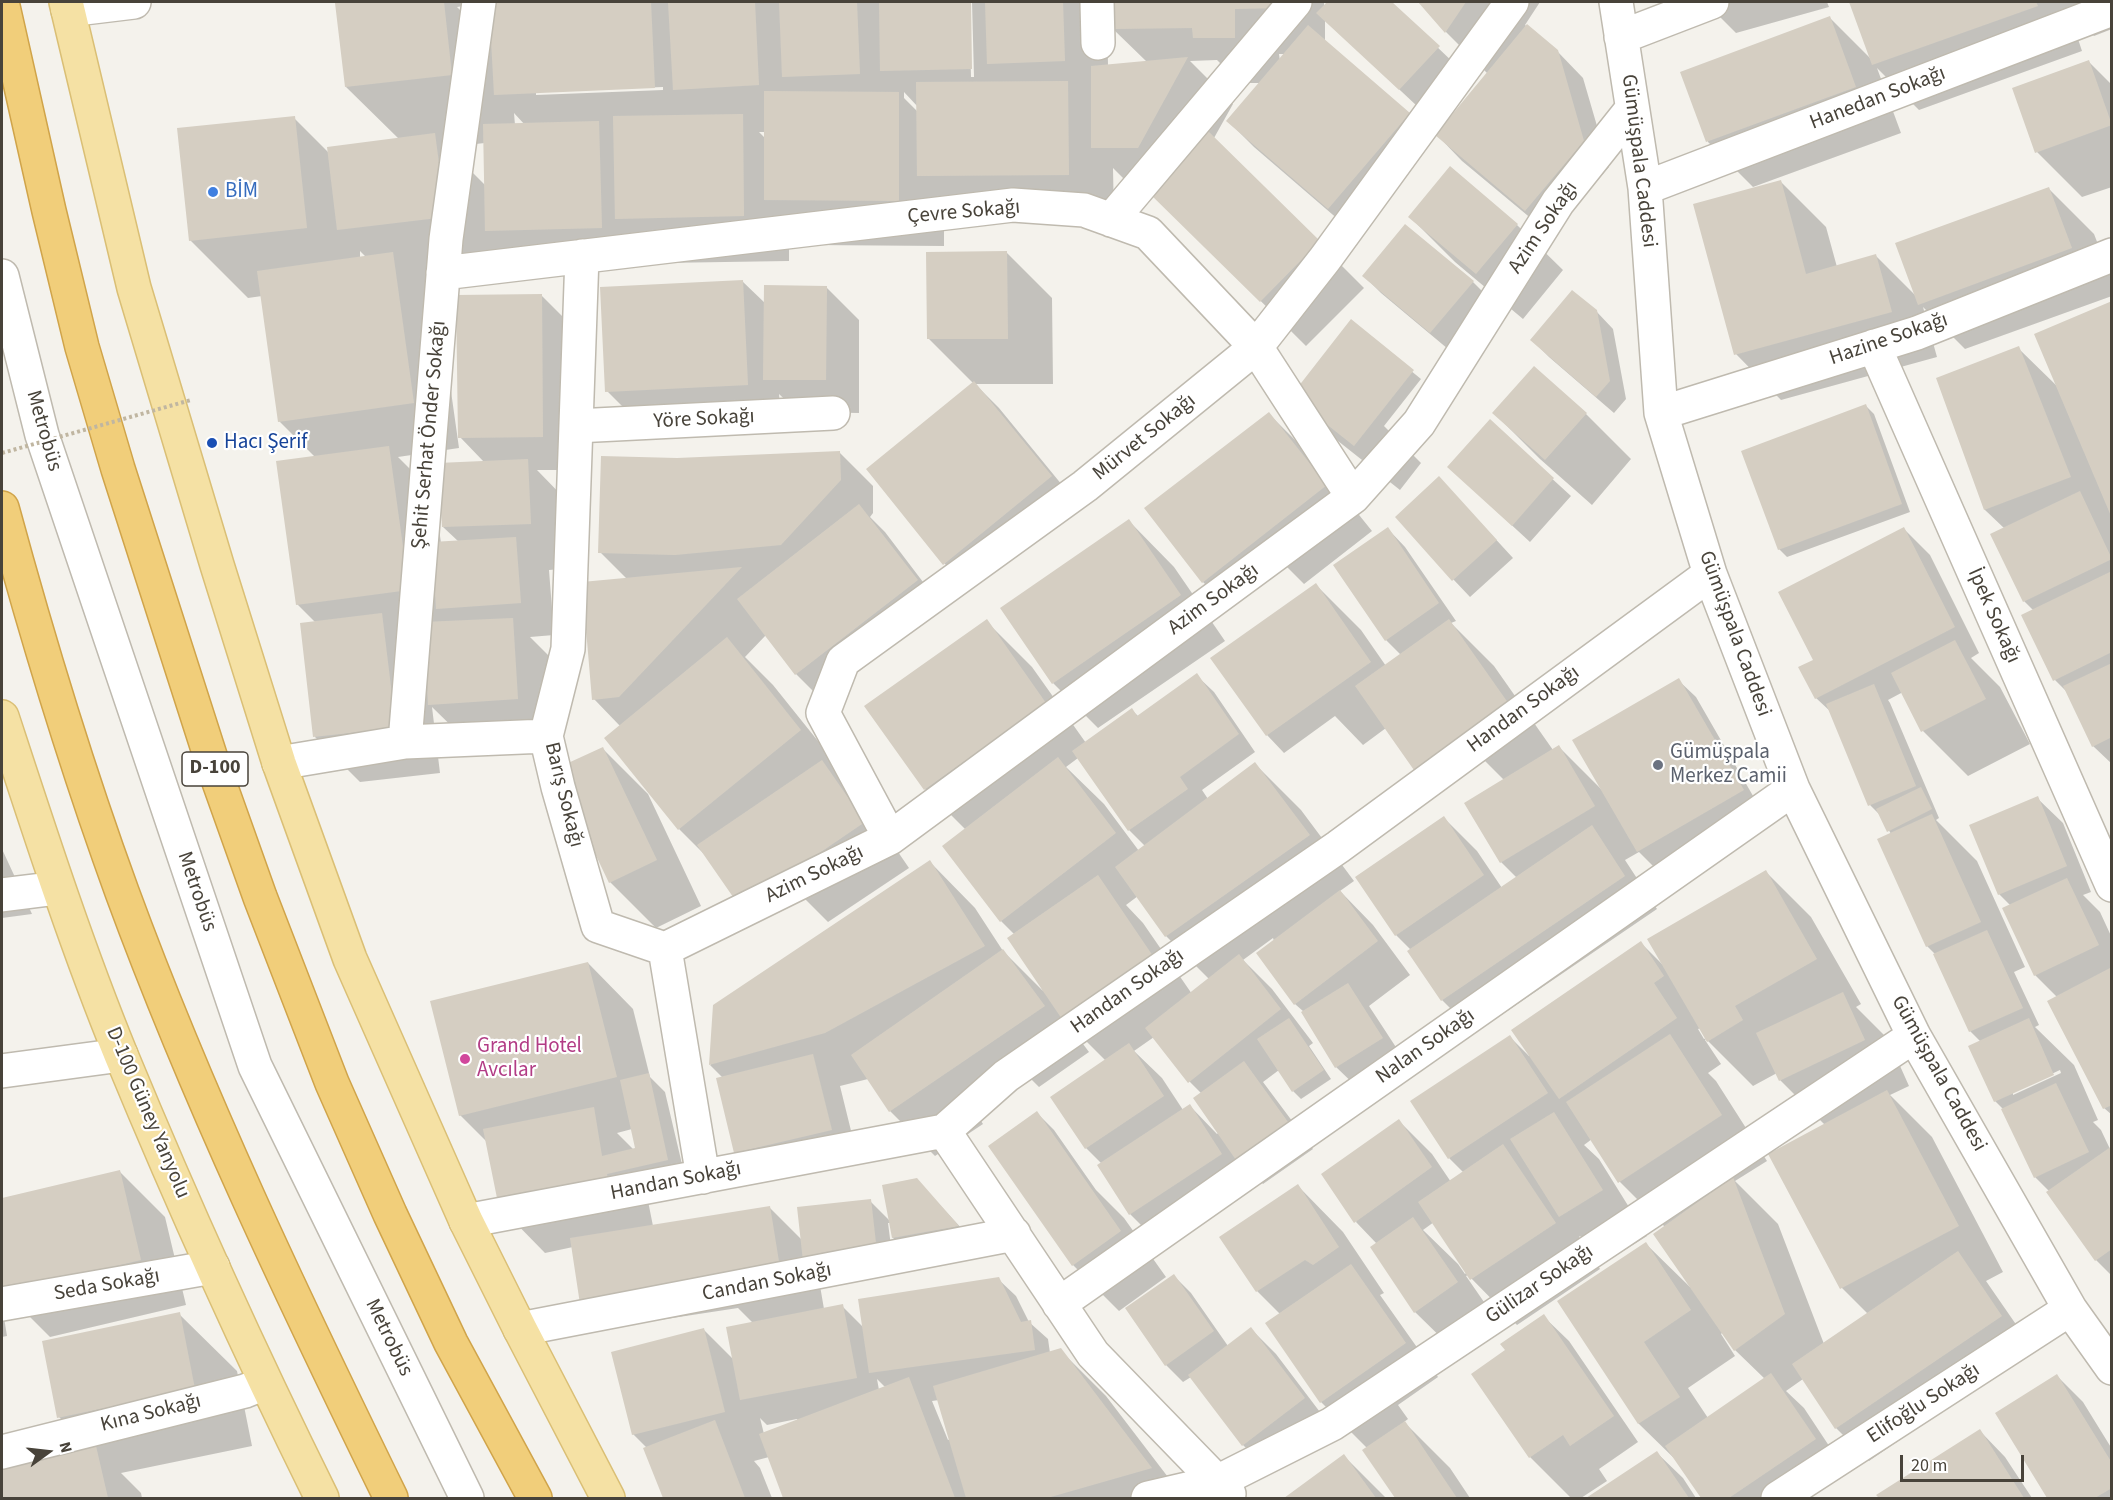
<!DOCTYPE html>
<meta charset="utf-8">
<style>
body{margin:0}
#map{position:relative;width:2113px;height:1500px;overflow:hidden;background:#f4f2ec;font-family:"Source Sans 3",sans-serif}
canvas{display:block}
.frame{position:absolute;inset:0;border:3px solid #48433a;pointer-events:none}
.north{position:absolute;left:18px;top:1422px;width:60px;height:60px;-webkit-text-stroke:4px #fff;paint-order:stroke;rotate:75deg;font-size:16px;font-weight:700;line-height:24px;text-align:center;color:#48433a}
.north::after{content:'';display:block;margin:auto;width:21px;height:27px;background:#48433a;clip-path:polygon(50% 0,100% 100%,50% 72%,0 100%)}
.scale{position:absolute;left:1900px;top:1455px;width:124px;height:27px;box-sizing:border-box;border:3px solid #48433a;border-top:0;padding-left:8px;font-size:18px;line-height:21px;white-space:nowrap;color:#48433a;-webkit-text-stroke:4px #fff;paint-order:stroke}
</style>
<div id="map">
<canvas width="2113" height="1500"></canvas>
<div class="frame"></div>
<div class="north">N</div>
<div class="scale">20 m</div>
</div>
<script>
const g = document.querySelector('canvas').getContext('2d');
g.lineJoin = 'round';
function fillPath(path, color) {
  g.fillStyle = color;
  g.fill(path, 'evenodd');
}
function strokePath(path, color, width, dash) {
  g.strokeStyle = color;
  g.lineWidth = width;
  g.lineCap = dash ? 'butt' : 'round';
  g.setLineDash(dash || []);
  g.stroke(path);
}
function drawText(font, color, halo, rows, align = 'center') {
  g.font = font + ' "Source Sans 3",sans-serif';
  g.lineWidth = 4.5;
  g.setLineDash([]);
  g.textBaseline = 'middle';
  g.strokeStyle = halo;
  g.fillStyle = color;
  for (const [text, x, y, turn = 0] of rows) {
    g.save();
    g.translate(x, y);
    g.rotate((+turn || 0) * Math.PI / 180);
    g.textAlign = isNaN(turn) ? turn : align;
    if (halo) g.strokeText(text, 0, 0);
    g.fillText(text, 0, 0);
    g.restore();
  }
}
const shadow = new Path2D(`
 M344,2H969L971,77H974L972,2H1107L1108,66L1147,62L1113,29V2H1324V6L1329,2H1390L1456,65L1417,106L1325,20V42L1408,114L1434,139L1354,233L1254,147L1228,121L1261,83H1240L1217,60L1190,61L1233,104L1214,138L1364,288L1306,346L1152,193H1138L1113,168L1114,220L944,201V246L811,245L789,223V261L662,263L532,276L430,291L438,299L459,448L398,457L434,493L441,543L459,542L443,527L484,462L459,436L541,295L587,341L576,470H537L572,506L575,568L549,570L554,635L530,637L558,665L563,744L475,749L432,707L440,773L360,782L315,737V622L297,604L315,457L279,421L262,296L248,298L190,240L294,118L329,153L399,139L346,87V4ZM491,2L493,43L457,7ZM1279,54H1286L1280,61ZM663,87V90L536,95V92ZM904,92L918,107V112L904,98ZM514,113L525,125H515ZM759,132H765V138ZM485,143L486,186L447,147ZM360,251L366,257L360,258Z
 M1420,2H1540L1525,25L1557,51L1583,78L1609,167L1551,235L1462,161L1437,135L1488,74L1446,32Z
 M1705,2H1827L1829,7L1736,33Z
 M1851,2H2112V29L2094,36L2068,9L2082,51L1919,110L1877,68L1901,133L1753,187L1708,142L1682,73L1830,18L1872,60Z
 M2089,62L2112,85V187L2082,197L2037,152Z
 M1450,169L1517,225L1563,270L1523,319L1455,262L1410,217Z
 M1781,182L1826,227L1837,267L1876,256L1917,297L2049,189L2094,234L2112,280V296L1965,349L1923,307L1937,357L1781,400L1736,354Z
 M1006,252L1052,298L1053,384H975L999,408L1076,502L970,589L945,564L868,470L973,383L929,339Z
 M1364,276L1473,282L1490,299L1448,349L1381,293Z
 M742,281L766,304L826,287L859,320V413L798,412L779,394L781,417L652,436L607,391Z
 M2112,302V764L2093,746L2069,694L2055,680L2034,611L2024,601L2005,529L1985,510L1938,379L2018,348L2059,388Z
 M1596,311L1613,329L1626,399L1614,413L1549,357L1532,340Z
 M1351,322L1421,379L1384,426L1421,463L1400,490L1338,441L1293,396Z
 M1865,405L1874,414L1910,512L1787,557L1779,549Z
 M1494,413L1586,414L1631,459L1592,505L1540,459Z
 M1269,414L1314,459L1372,531L1304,584L1276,556L1220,599L1203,582Z
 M1490,422L1571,496L1530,542L1467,484Z
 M840,453L873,486V513L870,517L885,532L942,607L822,700L796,674L766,635L745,657L773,685L846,776L909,868L828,922L800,894L758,923L741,906L708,858L679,829L620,726L594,699L627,579L600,552L677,459Z
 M1456,496L1513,558L1470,597L1453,579Z
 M1129,521L1174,567L1225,641L1098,728L1053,683Z
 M1388,529L1405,547L1456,621L1451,623L1494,666L1553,750L1559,747L1601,789L1678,680L1696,697L1760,808L1655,868L1639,852L1625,860L1657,909L1475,1033L1442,1000L1411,950L1396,935L1444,818L1477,851L1502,888L1517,878L1501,862L1466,803L1504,780L1481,757L1386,728L1363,745L1335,716L1284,753L1267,735L1316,585L1361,630L1386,666L1401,655L1386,640Z
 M1904,529L1930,555L1979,653L1971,658L2000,687L2030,744L1968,776L1923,731L1903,692L1888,700L1890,703L1939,818L1936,820L1977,861L2025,967L2014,972L2039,1025L2035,1027L2074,1065L2098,1120L2093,1122L2101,1130L2110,1149L2112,1148V1276L2096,1260L2049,1191L2035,1177L2003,1109L1995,1101L1981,1042L1970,1031L1936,955L1927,946L1891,834L1881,816L1870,805L1832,713L1816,698L1815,660ZM2060,1070L2061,1073L2013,1095V1092Z
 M986,621L1032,667L1086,743L1132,710L1139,717L1196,675L1214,692L1255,752L1202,790L1208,799L1255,764L1301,810L1354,881L1340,891L1373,925L1410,975L1369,1006L1407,1064L1362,1092L1336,1067L1304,1012L1295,1004L1273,938L1243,960L1272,989L1313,1043L1309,1046L1331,1079L1301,1099L1293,1091L1279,1070L1263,1082L1313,1149L1263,1184L1238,1159L1254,1187L1163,1247L1130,1214L1102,1164L1086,1148L1052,1098L1106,1061L1076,1031L1074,1032L1089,1052L1039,1087L1026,1074L974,1110L983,1124L935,1156L890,1111L868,1079L840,1086L857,1155L753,1170L736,1153L718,1079L723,1078L710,1065L930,862L975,908L1003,951L1043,991L1015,935L1001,921L966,830L925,789ZM1078,758L1129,830L1145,846L1139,851L1104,804L1066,767ZM1138,896L1166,936L1210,980L1192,994L1143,923L1126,905ZM1154,1037L1190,1082L1202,1094L1219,1132L1217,1134L1190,1106L1183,1110L1162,1078L1134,1051Z
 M602,748L648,794L701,906L656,928L610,882Z
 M2037,798L2063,823L2091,892L2083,895L2100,912L2112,938V1115L2104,1108L2057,997L2035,975L2011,906L1999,894Z
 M2,849L32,914L2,918Z
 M1765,871L1811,917L1861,1004L1856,1007L1888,1039L1909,1086L1890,1095L1932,1137L2003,1272L1986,1281L2033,1349L1869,1461L1836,1428L1803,1379L1786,1391L1804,1408L1847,1473L1810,1498H1703L1679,1463L1639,1424L1559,1301L1646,1244L1690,1287L1691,1286L1665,1227L1620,1182L1592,1139L1584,1145L1599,1159L1647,1236L1606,1262L1580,1236L1579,1237L1600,1269L1517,1325L1468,1275L1466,1276L1502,1328L1461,1357L1415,1312L1377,1244L1356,1222L1399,1121L1432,1154L1451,1182L1464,1173L1449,1158L1510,1037L1529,1056L1641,943L1664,966ZM1701,1028L1706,1038L1704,1039L1698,1029ZM1706,1039L1753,1086L1777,1073L1780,1080L1825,1125L1770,1154L1842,1288L1868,1314L1824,1344L1778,1224L1735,1181L1767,1161L1716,1081L1708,1073L1721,1064L1705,1040ZM1434,1222L1467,1272L1465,1274L1458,1264L1423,1230ZM1723,1332L1735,1350L1765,1379L1708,1418L1688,1388L1735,1356L1721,1334Z
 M588,963L633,1009L650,1077L665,1092L685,1177L645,1186L653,1226L769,1207L802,1240L870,1201L890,1221L917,1180L975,1243L911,1255L893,1238L891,1223H888L894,1269L818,1274L824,1309L842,1306L864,1328L998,1279L1016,1296L1029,1322L1048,1339L1050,1353L1060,1350L1106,1396L1184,1498H785L769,1457L754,1461L760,1468L772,1498H665L647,1448L633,1434L704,1330L734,1360L753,1323L738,1308L607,1328L573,1247L545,1253L500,1207L487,1142L460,1115ZM632,1129L637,1149L634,1150L617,1133ZM877,1379L885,1387L879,1390ZM939,1400L950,1439L948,1440L932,1401ZM760,1418L767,1425L797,1419L798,1421L764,1434Z
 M1037,1113L1054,1130L1096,1190L1124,1218L1166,1277L1119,1311L1073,1265L990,1146Z
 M120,1172L165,1217L186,1305L50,1337L5,1292L2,1279V1200Z
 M1298,1186L1343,1232L1384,1293L1380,1295L1438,1377L1398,1405L1408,1419L1404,1422L1450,1468L1470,1498H1397L1365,1450L1367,1448L1321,1402L1267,1324L1281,1315L1257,1291L1221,1237Z
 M1174,1276L1191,1293L1228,1346L1251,1329L1276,1354L1329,1424L1268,1470L1243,1445L1191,1377L1183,1382L1166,1365Z
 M2,1305L7,1336L2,1337Z
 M179,1314L237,1371L252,1446L121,1473L141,1493L142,1498H2V1470L91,1449L59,1417Z
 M1543,1316L1569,1341L1638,1442L1599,1469L1607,1481L1581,1498H1571L1530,1457L1507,1351Z
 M2057,1376L2083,1402L2112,1449V1498H2049L1997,1414Z
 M1980,1431L2005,1457L2032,1498H1880L1878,1495Z
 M1657,1453L1683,1478L1696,1498H1588Z
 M1344,1456L1386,1498H1287Z`);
const building = new Path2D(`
 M351,2H444L452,75L345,87L335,3Z
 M489,2H651L655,88L494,95Z
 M668,2H755L759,85L673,90Z
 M779,2H857L860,74L782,77Z
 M879,2H971L972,69L880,71Z
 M985,2H1063L1065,61L987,64Z
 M1111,2H1281V8L1235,9V38H1193L1192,28L1112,29Z
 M1327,2H1392L1440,46L1399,90L1316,13Z
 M1418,2H1466L1445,33Z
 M1849,2H2036L2038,6L1872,65Z
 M1830,16L1856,87L1706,142L1680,72Z
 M1527,24L1558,50L1584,141L1525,211L1435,135Z
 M1308,25L1410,113L1328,209L1226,121Z
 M1188,57L1138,148H1091V66Z
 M2089,60L2112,125L2035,153L2012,88Z
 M1068,81L1069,175L917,176L916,82Z
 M764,91L899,92V201L764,200Z
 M743,114L744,216L615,219L613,116Z
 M295,116L307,228L189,241L177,128Z
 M599,121L602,228L485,231L483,124Z
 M1208,131L1320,241L1260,302L1148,192Z
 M435,133L446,217L337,230L327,147Z
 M1450,166L1518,224L1476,274L1408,217Z
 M1781,180L1806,274L1876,254L1892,312L1734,355L1693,204Z
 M2049,187L2072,248L1918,305L1895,243Z
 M1405,224L1474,281L1430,333L1362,276Z
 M1007,251L1008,339H927L926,252Z
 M393,252L414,403L278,422L257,271Z
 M743,280L748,385L605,392L600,287Z
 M764,285L827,286L826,380H763Z
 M1572,290L1597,310L1610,381L1596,397L1530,340Z
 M542,294L543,437L458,438L456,295Z
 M2112,301L2111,516L2034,334Z
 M1351,319L1414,370L1354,446L1291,396Z
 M2019,346L2071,477L1984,510L1936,378Z
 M1534,366L1587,413L1545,460L1492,413Z
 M974,381L1052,476L943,565L866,469Z
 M1866,404L1902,504L1778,550L1741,451Z
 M1269,412L1327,485L1202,583L1144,508Z
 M1490,419L1554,478L1512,526L1447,467Z
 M389,446L409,590L296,605L276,461Z
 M840,451L841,480L781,545L675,555L598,553L601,456L677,458Z
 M528,459L531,524L442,527L438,463Z
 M1439,476L1497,540L1452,581L1395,517Z
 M2080,491L2112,559L2023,602L1990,534Z
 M859,504L918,580L795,675L737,599Z
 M1129,519L1181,595L1052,684L1000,608Z
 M1388,527L1439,603L1385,641L1333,565Z
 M1904,527L1955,627L1815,699L1798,667L1813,660L1778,592Z
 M516,537L521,603L436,609L432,542Z
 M742,567L619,697L592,700L582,582Z
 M2112,571V652L2053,681L2021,615Z
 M1316,583L1371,662L1266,736L1210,658Z
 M382,613L396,728L313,737L300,623Z
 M513,618L518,699L428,705L424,622Z
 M987,619L1046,703L924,790L864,706Z
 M1449,619L1511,707L1416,773L1355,686Z
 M727,637L801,730L678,830L604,738Z
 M1955,640L1986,699L1921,732L1891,673Z
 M2112,663V737L2092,747L2063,686Z
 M1197,673L1239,734L1180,777L1188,789L1128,831L1072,751L1132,708L1137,716Z
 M1679,678L1744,790L1637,852L1572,740Z
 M1874,684L1916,786L1868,806L1826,704Z
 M1559,745L1595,806L1500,863L1464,803Z
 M603,747L657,860L609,883L555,769Z
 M1058,757L1116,833L1000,922L942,846Z
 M822,760L865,822L740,907L697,845Z
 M1255,762L1310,835L1165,937L1115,867Z
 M1921,787L1932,809L1887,832L1876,809Z
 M2038,796L2067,866L1998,895L1969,825Z
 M1932,814L1981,922L1926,947L1877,839Z
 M1444,816L1484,875L1395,936L1355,877Z
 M1592,825L1625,876L1441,1001L1407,951Z
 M930,860L985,946L825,1033L709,1065L713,1005Z
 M1766,870L1817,959L1735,1006L1743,1020L1707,1042L1647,939Z
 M1098,875L1155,959L1064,1022L1007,938Z
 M2067,878L2099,945L2034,976L2002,908Z
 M1340,890L1378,941L1294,1005L1256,953Z
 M1987,930L2023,1008L1969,1032L1933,954Z
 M1641,941L1664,976L1654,983L1677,1018L1559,1099L1511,1030Z
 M1003,949L1045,1006L889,1112L851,1055Z
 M1239,954L1281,1009L1188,1083L1145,1028Z
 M588,962L617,1077L459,1116L430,1001Z
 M2112,967V1105L2103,1109L2047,1001Z
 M1348,983L1383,1038L1335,1068L1301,1012Z
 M1843,992L1865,1040L1779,1081L1756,1033Z
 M1289,1018L1324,1070L1292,1092L1257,1039Z
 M2029,1018L2054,1075L1994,1102L1968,1046Z
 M1670,1034L1722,1115L1618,1183L1566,1102Z
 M1510,1035L1548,1093L1448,1159L1410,1101Z
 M1129,1043L1164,1096L1085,1149L1050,1097Z
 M813,1054L832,1130L734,1153L716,1078Z
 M1244,1061L1288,1122L1236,1160L1193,1098Z
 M649,1073L668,1160L607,1174L609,1187L499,1208L483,1129L594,1107L602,1156L635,1148L620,1080Z
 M2056,1083L2089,1152L2034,1178L2001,1109Z
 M1887,1090L1959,1226L1840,1289L1768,1154Z
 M1190,1104L1222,1154L1129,1215L1097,1165Z
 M1037,1111L1121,1231L1072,1266L988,1146Z
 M1554,1112L1603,1190L1559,1217L1510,1139Z
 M1399,1119L1432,1167L1354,1223L1321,1174Z
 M1503,1144L1556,1223L1470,1280L1418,1202Z
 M2112,1146V1249L2095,1261L2046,1192Z
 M120,1170L141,1260L3,1293L2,1286V1198Z
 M1733,1177L1785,1314L1734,1351L1653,1234Z
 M917,1178L959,1226L892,1238L882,1185Z
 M1298,1184L1339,1247L1313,1265L1305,1260L1256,1292L1219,1237Z
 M871,1199L877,1252L803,1261L797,1207Z
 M770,1206L781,1274L580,1304L570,1238Z
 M1413,1217L1458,1282L1414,1313L1370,1247Z
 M1646,1242L1691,1310L1644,1342L1680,1397L1638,1424L1557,1301Z
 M1958,1251L2002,1316L1835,1429L1792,1364Z
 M1351,1264L1406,1343L1320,1403L1265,1323Z
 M1174,1274L1214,1331L1165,1366L1125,1308Z
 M999,1277L1021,1322L1031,1320L1035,1350L869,1373L858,1299Z
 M843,1304L857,1378L740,1400L726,1327Z
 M180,1312L195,1389L57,1418L42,1341Z
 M1544,1314L1614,1416L1570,1446L1563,1435L1529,1458L1471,1374L1505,1350L1500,1344Z
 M1251,1327L1305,1398L1242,1446L1188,1375Z
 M704,1328L725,1412L632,1435L611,1352Z
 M1061,1348L1152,1468L1047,1498H966L933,1386Z
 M1771,1373L1816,1439L1729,1498H1701L1665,1446Z
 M2057,1374L2112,1463V1488L2095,1498H2047L1995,1413Z
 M909,1377L955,1498H783L759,1434Z
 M715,1420L745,1498H663L643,1448Z
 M1405,1421L1457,1498H1395L1362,1450Z
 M1980,1429L2024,1498H1879L1876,1495Z
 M96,1446L108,1498H2V1468Z
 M1657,1451L1689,1498H1586Z
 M1344,1454L1376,1498H1284Z`);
const minor = new Path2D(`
 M1097,2L1098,43
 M1616,2L1645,188L1661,413L1710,574L1793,789L1914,1036L2070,1309L2112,1368
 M68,10L134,2
 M1621,37L1712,2
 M1645,188L2112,9
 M1111,220L1295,2
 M582,256L568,649L546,736L558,787L598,926L665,949L703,1177
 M443,273L1013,205L1084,210L1148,233L1256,347L1353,497
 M2,276L42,435L255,1066L467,1498
 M1874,346L2112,885
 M1661,413L1917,333L2112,255
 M576,426L833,413
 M405,742L446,239L479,2
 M279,763L405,742L546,736
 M890,838L823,713L843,661L1085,486L1256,347L1325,259L1512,2
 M2,895L58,888
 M665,949L890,838L1353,497L1419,423L1558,202L1632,109
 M2,1071L121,1055
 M944,1131L1093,1354L1229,1494
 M466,1221L944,1131L1006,1076L1338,847L1710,574
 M2,1304L213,1267
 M1059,1304L1793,789
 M520,1329L1014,1234
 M2,1452L245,1391L265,1383
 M1148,1498L1217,1482L1332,1424L1914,1036
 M1778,1498L2070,1309`);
const major = new Path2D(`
 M66,2L134,288L217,565L279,763L350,959L466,1221L520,1329L608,1498
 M2,717C39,830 76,945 121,1055C183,1205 250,1353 322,1498`);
const highway = new Path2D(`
 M2,2L49,211L82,347L118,469L214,768L260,897L332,1083L390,1214L451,1343L535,1498
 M2,508C37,637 76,766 122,892C198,1099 294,1300 391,1498`);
const pathBridge = new Path2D(`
 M2,453L191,400`);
const markers = [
 [213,192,6,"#3f7fe0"],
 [212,443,6,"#1a4fb4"],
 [1658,765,6,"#6b7280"],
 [465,1059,6,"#d1479c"]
];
const shields = [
 [215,769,66]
];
const shieldNames = [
 ["D-100",215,769]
];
const streetNames = [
 ["Hanedan Sokağı",1878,99,-21],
 ["Gümüşpala Caddesi",1638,161,83],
 ["Çevre Sokağı",964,213,-5],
 ["Azim Sokağı",1544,228,-56],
 ["Hazine Sokağı",1889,340,-19],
 ["Yöre Sokağı",704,420,-3],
 ["Metrobüs",43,431,74],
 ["Şehit Serhat Önder Sokağı",430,435,-85],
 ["Mürvet Sokağı",1145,438,-39],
 ["Azim Sokağı",1214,600,-36],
 ["İpek Sokağı",1993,616,66],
 ["Gümüşpala Caddesi",1734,634,70],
 ["Handan Sokağı",1524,710,-36],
 ["Barış Sokağı",563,795,76],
 ["Azim Sokağı",815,875,-26],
 ["Metrobüs",196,892,71],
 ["Handan Sokağı",1128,992,-35],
 ["Nalan Sokağı",1426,1047,-35],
 ["Gümüşpala Caddesi",1938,1074,61],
 ["D-100 Güney Yanyolu",147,1113,67],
 ["Handan Sokağı",676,1182,-11],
 ["Candan Sokağı",767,1283,-11],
 ["Gülizar Sokağı",1540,1285,-34],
 ["Seda Sokağı",107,1286,-10],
 ["Metrobüs",388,1338,64],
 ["Elifoğlu Sokağı",1924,1404,-33],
 ["Kına Sokağı",151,1414,-14]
];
const shopNames = [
 ["BİM",225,192]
];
const transitNames = [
 ["Hacı Şerif",224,443]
];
const worshipNames = [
 ["Gümüşpala",1670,753],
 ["Merkez Camii",1670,777]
];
const hotelNames = [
 ["Grand Hotel",477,1047],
 ["Avcılar",477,1071]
];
fillPath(shadow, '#0003');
fillPath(building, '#d5cec2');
strokePath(minor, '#bfbaaf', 36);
strokePath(major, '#dabf75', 36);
strokePath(highway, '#d0a44a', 36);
strokePath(minor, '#fff', 33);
strokePath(major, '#f5e1a4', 33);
strokePath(highway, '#f1ce7a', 33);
strokePath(pathBridge, '#c0b6a1', 4, [3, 3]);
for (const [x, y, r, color] of markers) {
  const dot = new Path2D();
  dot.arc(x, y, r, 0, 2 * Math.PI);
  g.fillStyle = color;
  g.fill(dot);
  strokePath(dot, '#fff', 2);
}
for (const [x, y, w] of shields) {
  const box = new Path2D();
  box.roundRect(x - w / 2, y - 17, w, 34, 4.5);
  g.fillStyle = '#fff';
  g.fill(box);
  strokePath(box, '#48433a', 1.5);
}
drawText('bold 20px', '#48433a', null, shieldNames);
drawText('21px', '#48433a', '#fff', streetNames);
drawText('21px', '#366cbe', '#fff', shopNames, 'left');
drawText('21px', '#164399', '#fff', transitNames, 'left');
drawText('21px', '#5b616d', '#fff', worshipNames, 'left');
drawText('21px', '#b23c85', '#fff', hotelNames, 'left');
</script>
